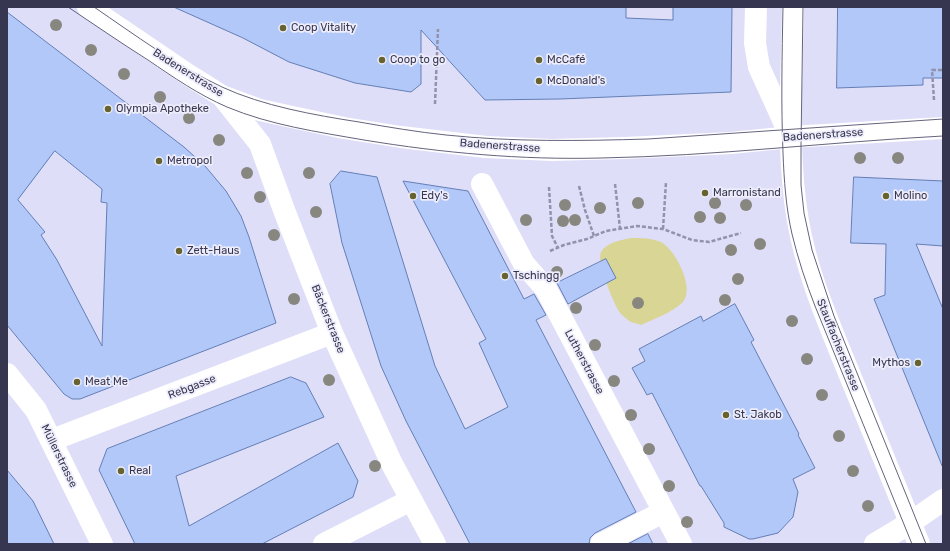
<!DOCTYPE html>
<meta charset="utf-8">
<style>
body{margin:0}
#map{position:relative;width:950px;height:551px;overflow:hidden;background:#dedef9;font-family:Rubik,sans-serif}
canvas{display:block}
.frame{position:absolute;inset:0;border:8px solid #373650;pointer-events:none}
</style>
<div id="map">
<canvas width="950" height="551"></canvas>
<div class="frame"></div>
</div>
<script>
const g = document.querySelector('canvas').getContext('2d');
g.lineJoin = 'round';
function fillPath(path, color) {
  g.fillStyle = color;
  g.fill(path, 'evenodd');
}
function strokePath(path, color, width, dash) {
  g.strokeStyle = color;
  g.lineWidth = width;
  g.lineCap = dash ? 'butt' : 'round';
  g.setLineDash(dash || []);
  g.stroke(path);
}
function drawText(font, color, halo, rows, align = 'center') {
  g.font = font + ' Rubik,sans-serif';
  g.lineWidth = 3.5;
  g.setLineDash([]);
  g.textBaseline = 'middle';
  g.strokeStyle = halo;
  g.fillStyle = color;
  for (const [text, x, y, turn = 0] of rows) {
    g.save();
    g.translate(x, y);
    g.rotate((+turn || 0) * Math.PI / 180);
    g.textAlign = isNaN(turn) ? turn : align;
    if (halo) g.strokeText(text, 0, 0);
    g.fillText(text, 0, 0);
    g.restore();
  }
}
const green = new Path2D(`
 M631,238C642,238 651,238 661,242C676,250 696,290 682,303C671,313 654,319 641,325C636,323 630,323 627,319C624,317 620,313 618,310C613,300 596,262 601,252C607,242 621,240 631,238Z`);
const building = new Path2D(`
 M174,7H626V18L673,20V7H732L731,92L560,99L485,100L421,30V84L411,92L355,83L289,62L243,38Z
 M838,7H943V78H923V85L837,88Z
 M7,12L184,147L205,166L226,191L241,216L249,237L276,323L80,399H72L64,394L7,325ZM55,151L102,189L101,202L107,203L102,346L57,260L41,235L45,232L18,200Z
 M341,171L377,177L435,366L465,429L508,407L479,343L486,339L403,181L468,191L524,299L534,294L546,315L536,320L636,512L595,533L590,538L589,544H470L406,421L381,366L342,243L330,184Z
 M854,177L943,181V246L916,244L943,309V468L874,299L885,295L886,244L851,243Z
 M606,259L616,278L568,304L557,283Z
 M735,304L754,340L751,342L799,434L798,435L815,468L793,479L798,492L793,517L778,533L753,539H749L724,527V523L701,486H700L652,393L647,395L632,368L645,361L639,349L701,316L703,321Z
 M291,377L306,383L324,417L176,476L189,526L338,443L358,481L353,497L262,544H135L99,470L107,449Z
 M7,470L33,501L54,544H7Z
 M648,534L653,544H628Z`);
const path = new Path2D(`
 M934,100L932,70H943
 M435,104L438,29
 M615,184L620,228
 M579,186L585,210L594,236
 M549,187L552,236L558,248
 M663,229L666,182
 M550,251L564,245L587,239L606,231L637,226L663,229L692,240L709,242L741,233`);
const minor = new Path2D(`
 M88,7L187,74L222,96L260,110L292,117L344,128L401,137L486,147L552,150L624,148L731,143L791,137L943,128
 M756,7L755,43L759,67L789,133
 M793,7C792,78 786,151 798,221C807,274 829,324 849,373C872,430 896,487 919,544
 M222,96L260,144L284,210L332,333L392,464L435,544
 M482,184L524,264L546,289L681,544
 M7,374L36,410L102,544
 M52,440L332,333
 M324,544L411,500
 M601,544L663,512
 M875,544L910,523L943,500`);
const tram = new Path2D(`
 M68,7C95,25 121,43 148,60C173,77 199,95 227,107C270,125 318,132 364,140C443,153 521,160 601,158C715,156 829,142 943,136
 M94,7C135,35 177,66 222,87C263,106 314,115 359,122C388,127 417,132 446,135C513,142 580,141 648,139L943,119
 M783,7C782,56 781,104 783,153C784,180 786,208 792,234C798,259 806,283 815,306L912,544
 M803,7L801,146V185L804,213L812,250L834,316L926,544`);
const trees = [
 [56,25],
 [91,50],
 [124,74],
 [160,97],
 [189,118],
 [219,140],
 [860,158],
 [898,158],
 [247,173],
 [309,173],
 [260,197],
 [638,203],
 [715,203],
 [565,205],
 [746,205],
 [600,208],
 [316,212],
 [700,217],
 [720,218],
 [526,220],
 [575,220],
 [563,221],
 [274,235],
 [760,244],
 [731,250],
 [557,272],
 [738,279],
 [294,299],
 [725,300],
 [638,303],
 [576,308],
 [792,321],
 [595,345],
 [807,359],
 [329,380],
 [614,381],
 [822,395],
 [631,415],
 [839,436],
 [649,449],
 [375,466],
 [853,471],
 [669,486],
 [868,506],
 [687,522]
];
const markers = [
 [283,28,4,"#676330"],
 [382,60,4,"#676330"],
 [539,60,4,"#676330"],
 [539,81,4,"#676330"],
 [108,109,4,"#676330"],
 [159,161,4,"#676330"],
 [705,193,4,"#676330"],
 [413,196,4,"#676330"],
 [886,196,4,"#676330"],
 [179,251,4,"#676330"],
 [505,276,4,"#676330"],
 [918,363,4,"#676330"],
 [77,382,4,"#676330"],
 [726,415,4,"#676330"],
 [121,471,4,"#676330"]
];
const poiNames = [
 ["Coop Vitality",291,28],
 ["Coop to go",390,60],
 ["McCafé",547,60],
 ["McDonald's",547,81],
 ["Olympia Apotheke",116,109],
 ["Metropol",167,161],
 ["Marronistand",713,193],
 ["Edy's",421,196],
 ["Molino",894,196],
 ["Zett-Haus",187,251],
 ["Tschingg",513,276],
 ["Mythos",910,363,"right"],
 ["Meat Me",85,382],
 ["St. Jakob",734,415],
 ["Real",129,471]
];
const streetNames = [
 ["Badenerstrasse",188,73,32],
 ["Badenerstrasse",823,135,-4],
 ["Badenerstrasse",500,146,4],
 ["Bäckerstrasse",328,319,68],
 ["Stauffacherstrasse",838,345,68],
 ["Lutherstrasse",584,362,62],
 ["Rebgasse",192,387,-21],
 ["Müllerstrasse",59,456,64]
];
fillPath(green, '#d9d594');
fillPath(building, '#b1c8f8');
strokePath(building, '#647eb5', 1);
strokePath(path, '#9392ad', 2.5, [4, 2]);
strokePath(minor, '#fff', 22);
strokePath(tram, '#65647e', 1);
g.fillStyle = '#88877f';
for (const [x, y] of trees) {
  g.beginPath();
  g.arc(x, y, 6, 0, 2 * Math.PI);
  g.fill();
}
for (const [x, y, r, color] of markers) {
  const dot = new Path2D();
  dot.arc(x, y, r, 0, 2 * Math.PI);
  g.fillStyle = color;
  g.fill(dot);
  strokePath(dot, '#ededfb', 1.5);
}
drawText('11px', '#373650', '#ededfb', poiNames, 'left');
drawText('11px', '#373650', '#ededfb', streetNames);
</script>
